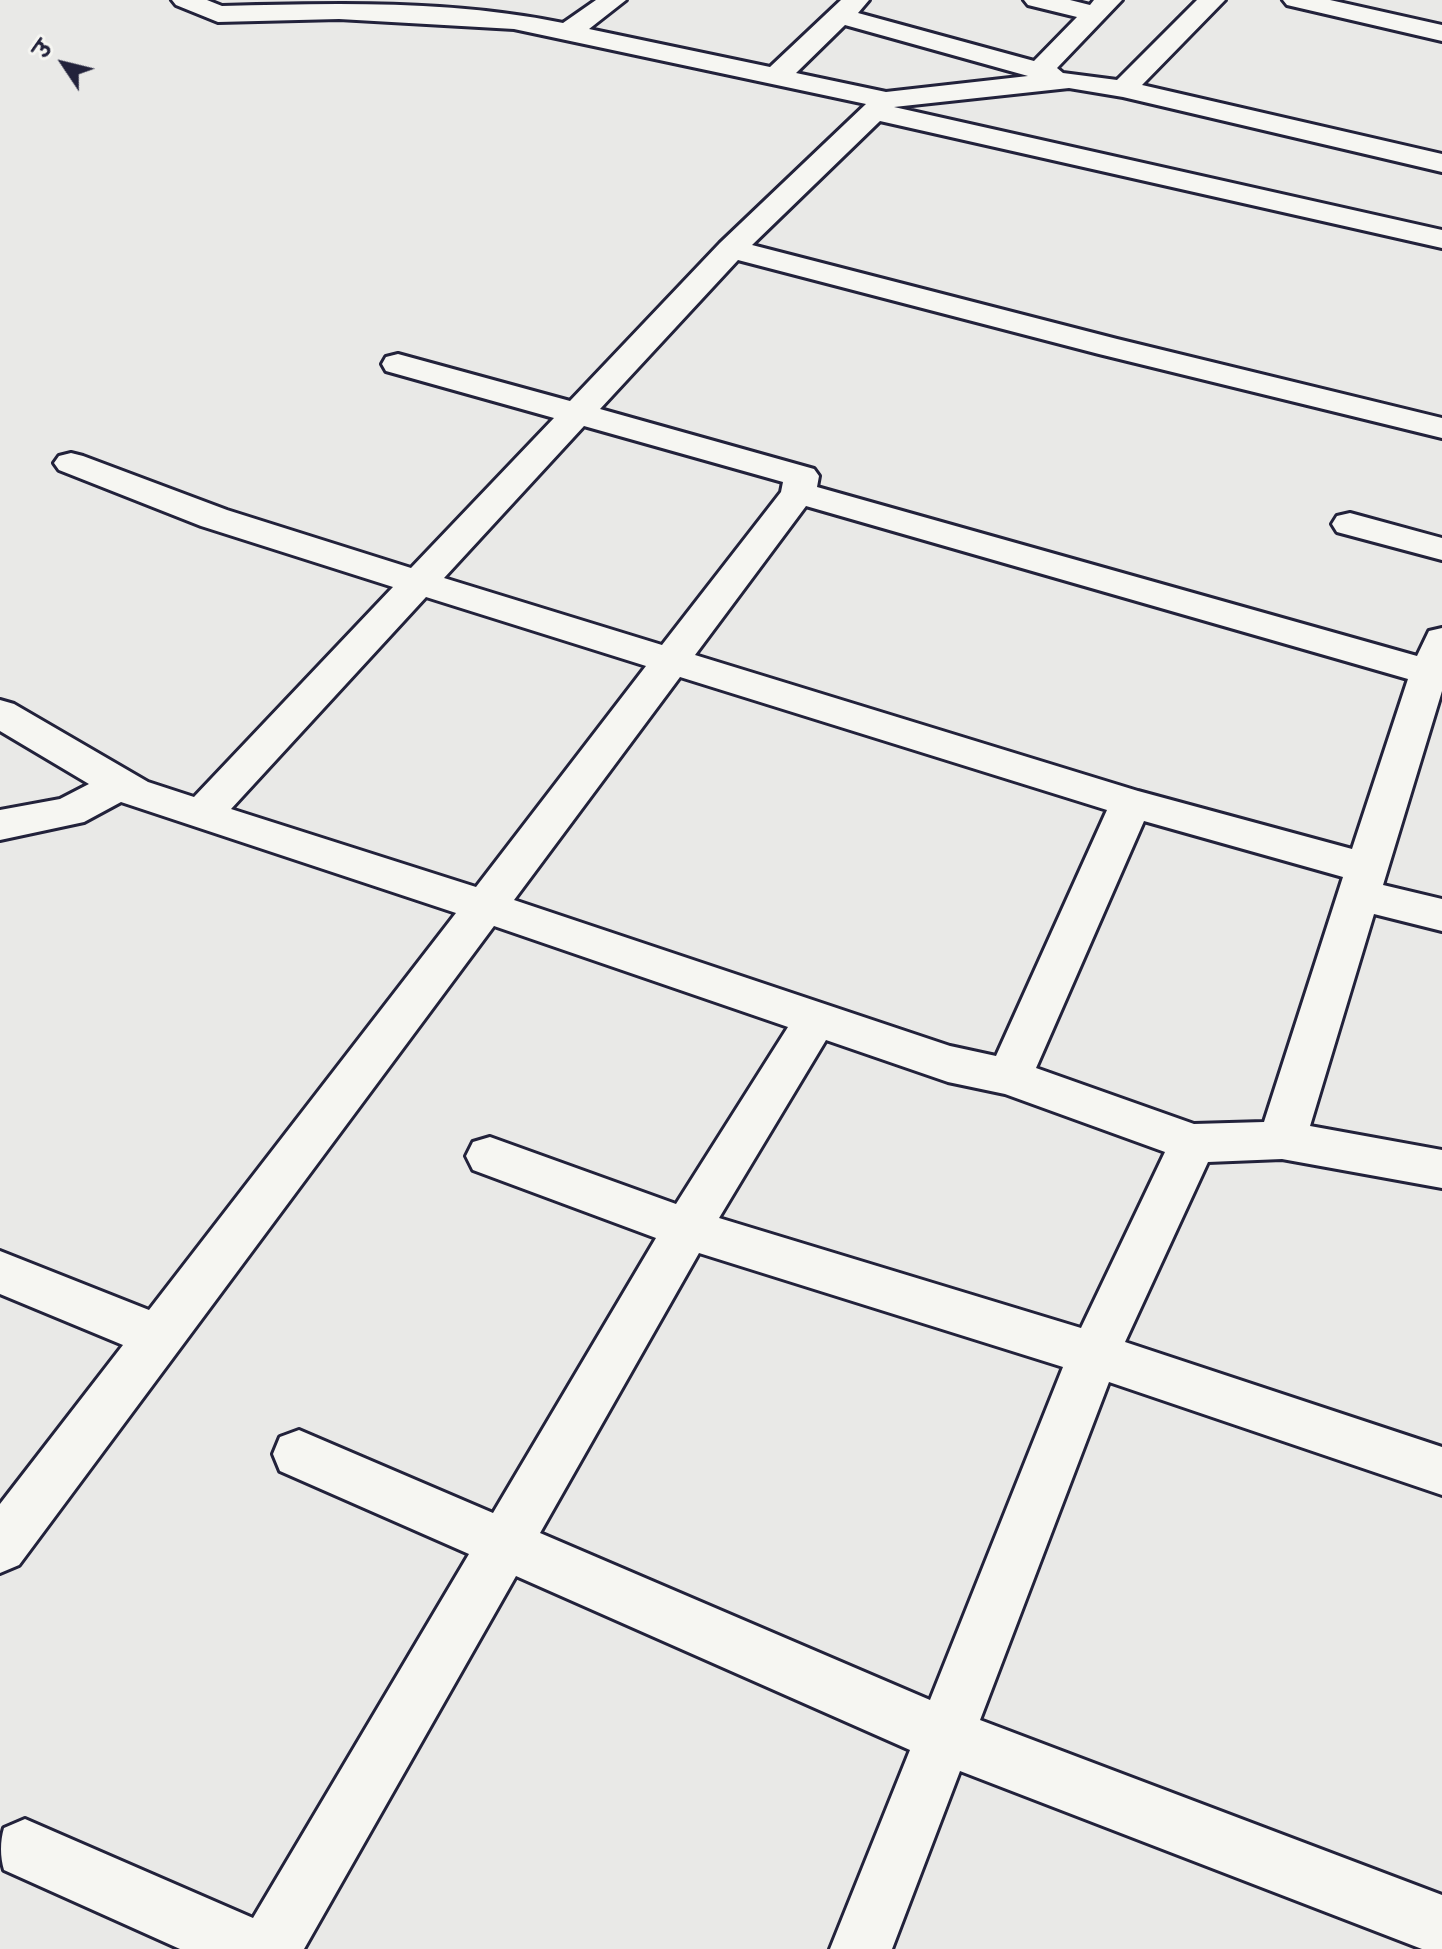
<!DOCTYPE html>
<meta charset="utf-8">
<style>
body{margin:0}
#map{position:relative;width:1442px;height:1949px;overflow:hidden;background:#e9e9e7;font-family:"Balsamiq Sans","Playpen Sans Deva",sans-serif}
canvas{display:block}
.north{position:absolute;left:24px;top:24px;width:80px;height:80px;-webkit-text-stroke:6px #f6f6f2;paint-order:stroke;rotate:305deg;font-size:22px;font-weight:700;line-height:32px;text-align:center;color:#22223b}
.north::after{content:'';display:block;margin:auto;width:28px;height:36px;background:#22223b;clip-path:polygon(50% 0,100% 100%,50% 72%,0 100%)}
</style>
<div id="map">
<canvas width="1442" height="1949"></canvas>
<div class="north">उ</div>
</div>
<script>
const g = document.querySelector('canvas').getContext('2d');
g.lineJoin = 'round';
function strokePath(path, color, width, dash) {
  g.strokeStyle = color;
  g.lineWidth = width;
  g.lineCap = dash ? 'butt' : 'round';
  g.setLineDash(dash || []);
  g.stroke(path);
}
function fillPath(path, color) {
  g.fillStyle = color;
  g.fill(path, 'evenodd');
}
const street = new Path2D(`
 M172,0H207L222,6C335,3 452,0 563,23L596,0H626L589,29L770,67L841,0H869L858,13L1034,61L1077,17L1028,5L1024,0H1070L1090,5L1094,0H1122L1057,68L1063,73L1117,80L1197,0H1225L1142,85L1442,154V172L1123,97L1069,88L894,107L1442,230V248L880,121L752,245L1117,339L1442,418V438L1099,354L738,260L600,409L814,469L819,476L817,487L1417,656L1429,631L1442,628V691L1383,885L1442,899V931L1374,914L1310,1126L1442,1150V1188L1282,1159L1208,1162L1125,1342L1442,1447V1495L1109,1382L980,1720L1442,1895V1949H1422L960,1771L892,1949H830L910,1750L516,1576L304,1949H180L4,1870C0,1857 0,1841 4,1828L25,1819L253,1918L469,1554L280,1471L273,1454L280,1437L299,1430L493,1513L656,1238L473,1170L466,1156L473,1142L490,1137L676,1204L788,1027L494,926L19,1565L0,1573V1504L123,1345L0,1294V1251L149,1310L456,913L121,802L84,822L0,840V810L60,799L89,784L0,731V700L14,704L148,782L194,797L393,587L201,526L59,470L54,463L59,456L71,453L83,456L227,510L411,568L554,418L386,371L382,364L386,357L398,354L570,401L720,243L866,104L514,29L339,19L218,22L176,5ZM845,25L1028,76L886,92L796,73ZM584,426L783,482L781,492L662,645L444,578ZM806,506L1408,679L1352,849L1138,791L695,655ZM426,597L646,666L476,887L231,809ZM680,677L1107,810L996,1056L950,1046L514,900ZM1144,821L1343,877L1264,1122L1194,1124L1036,1068ZM826,1040L948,1082L1005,1094L1165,1152L1081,1328L719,1218ZM699,1253L1063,1367L930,1700L540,1533Z
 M1283,0H1330L1442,25V41L1287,5Z
 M1350,513L1442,538V560L1337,532L1332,524L1337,516Z`);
strokePath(street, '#22223b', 6);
fillPath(street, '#f6f6f2');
</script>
